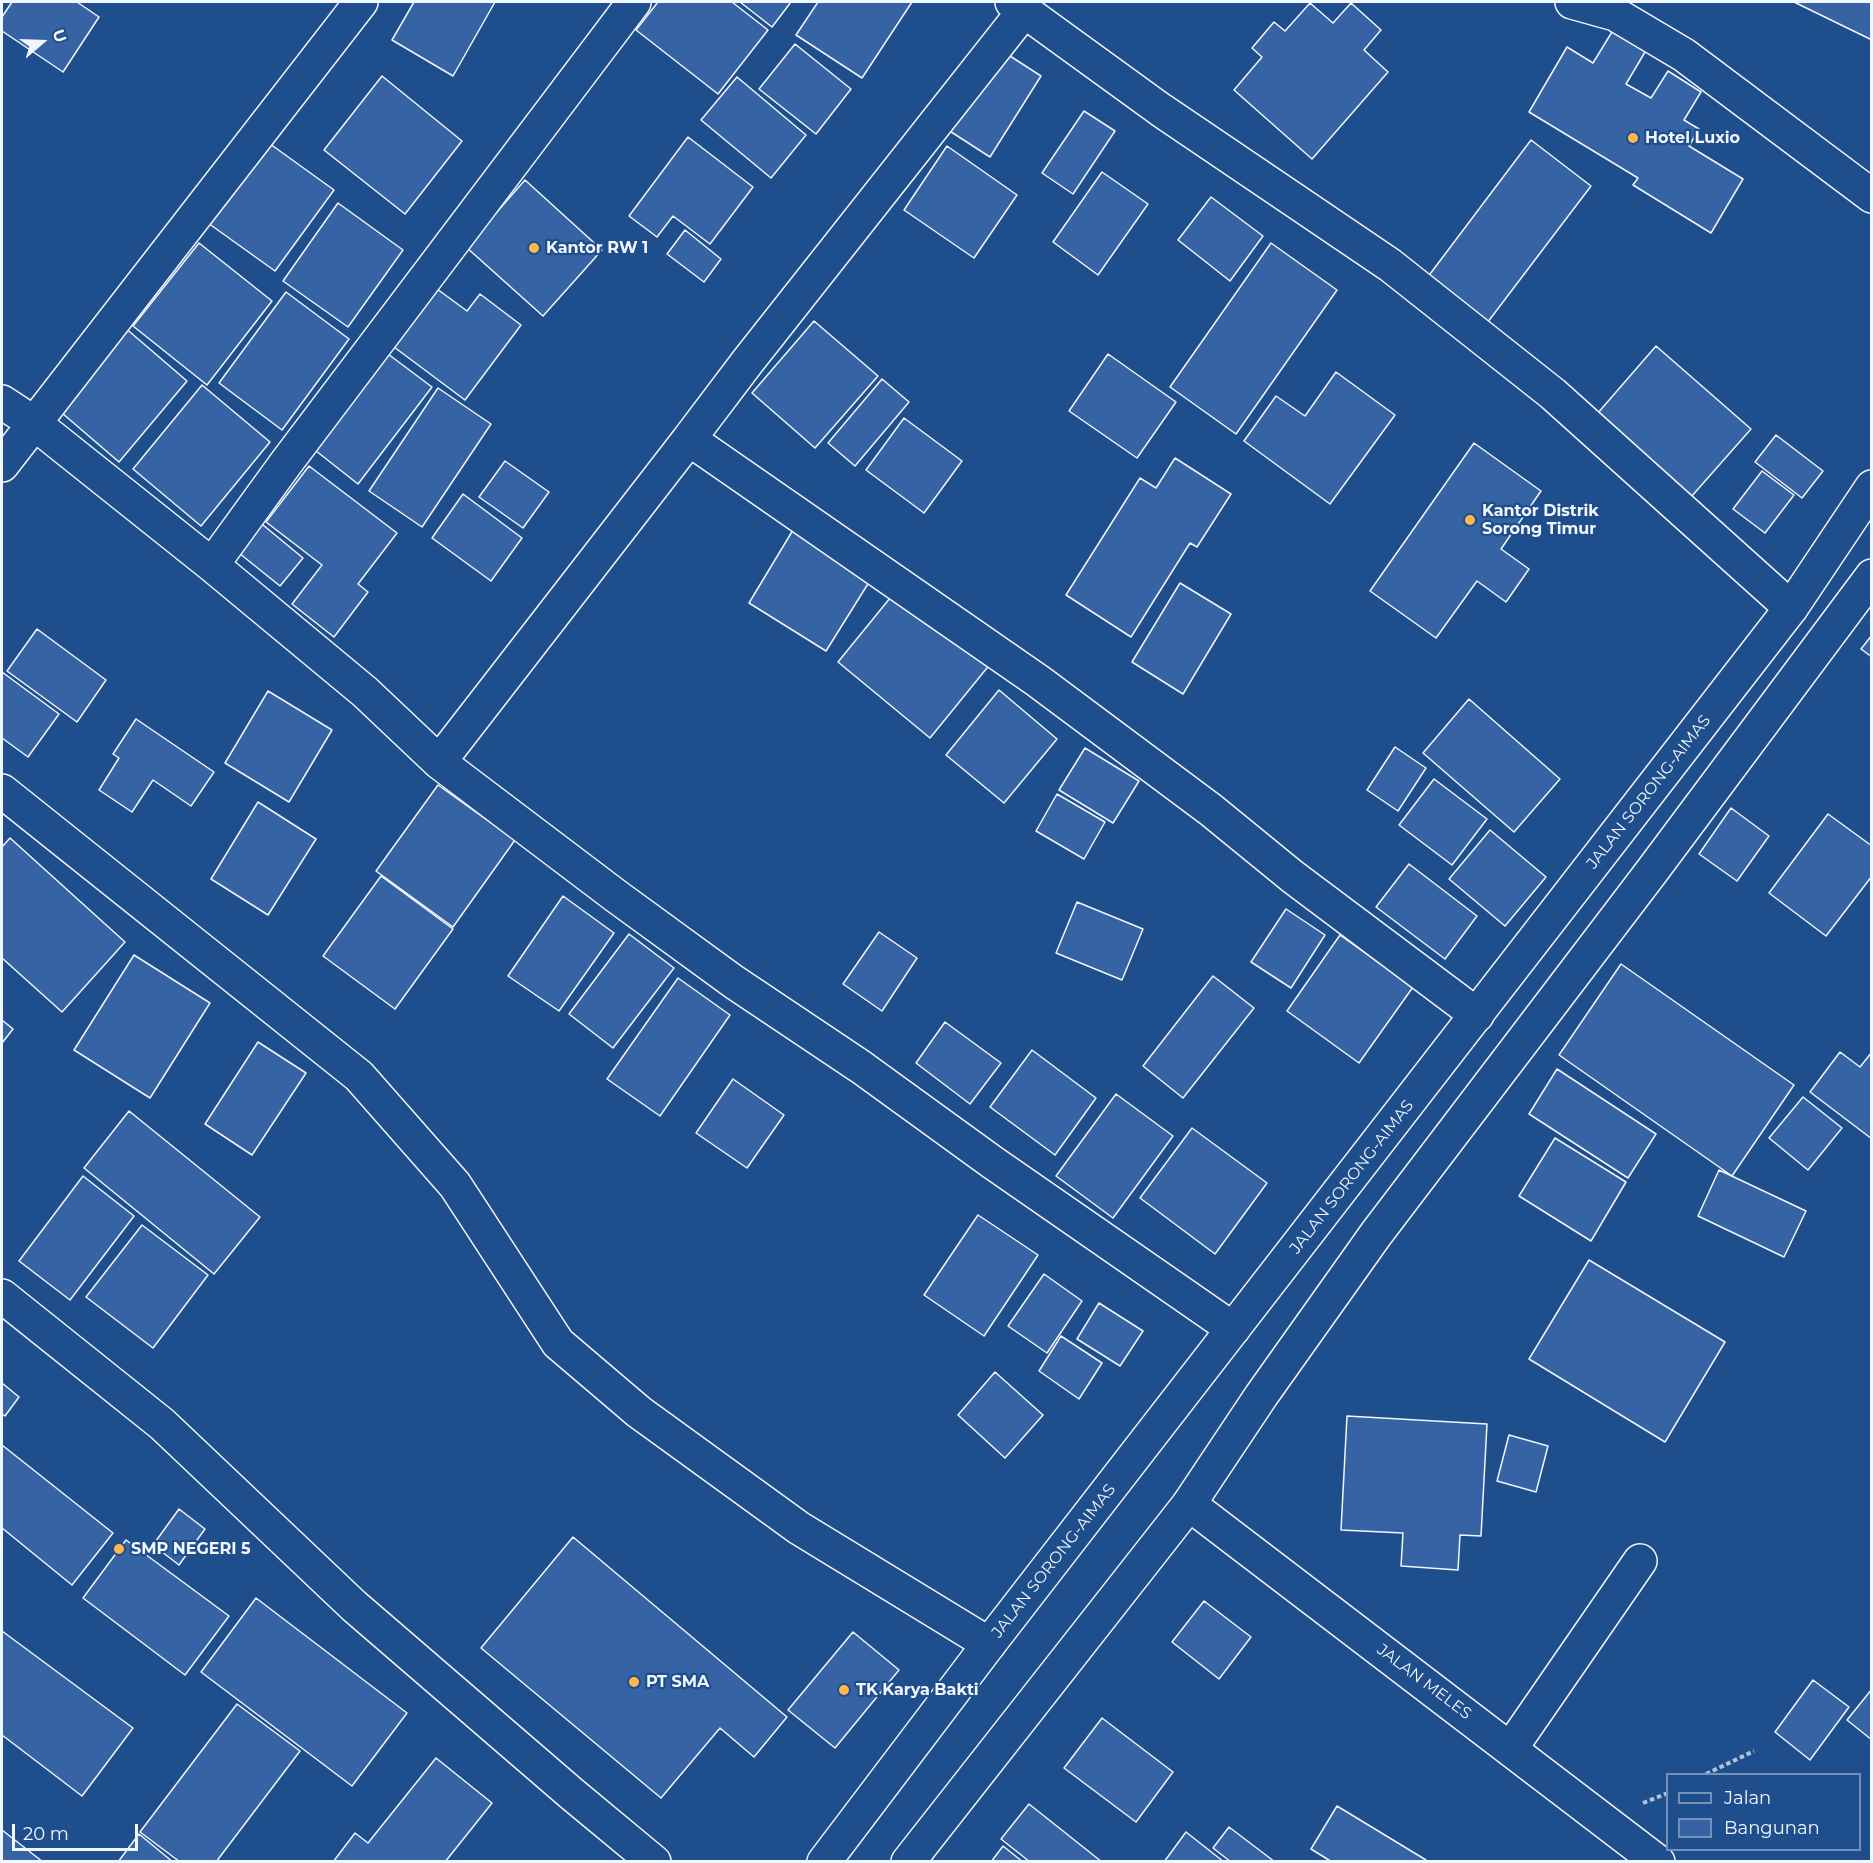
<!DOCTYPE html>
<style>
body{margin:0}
#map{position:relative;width:1873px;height:1863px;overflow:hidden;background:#1f4e8c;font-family:Montserrat,sans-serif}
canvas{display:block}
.frame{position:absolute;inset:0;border:3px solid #f2f6ff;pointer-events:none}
.legend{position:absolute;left:1666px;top:1773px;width:195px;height:78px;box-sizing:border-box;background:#1f4e8c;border:2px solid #7391ba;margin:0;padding:8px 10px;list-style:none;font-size:18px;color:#f2f6ff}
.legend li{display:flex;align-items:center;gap:12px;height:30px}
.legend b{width:30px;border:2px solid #7391ba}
.north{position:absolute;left:12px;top:12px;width:60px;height:60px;-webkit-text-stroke:4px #1f4e8c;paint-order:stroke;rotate:71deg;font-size:16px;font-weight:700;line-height:24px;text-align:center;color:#f2f6ff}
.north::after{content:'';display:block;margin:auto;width:21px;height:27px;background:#f2f6ff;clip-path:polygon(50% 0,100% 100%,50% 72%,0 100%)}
.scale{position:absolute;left:12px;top:1824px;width:126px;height:27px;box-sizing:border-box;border:3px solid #f2f6ff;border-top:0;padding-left:8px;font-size:18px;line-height:21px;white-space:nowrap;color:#f2f6ff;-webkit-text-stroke:4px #1f4e8c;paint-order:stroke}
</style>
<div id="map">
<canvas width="1873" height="1863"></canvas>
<div class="frame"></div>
<ul class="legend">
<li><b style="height:8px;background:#1f4e8c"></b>Jalan</li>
<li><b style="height:16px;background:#3563a3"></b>Bangunan</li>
</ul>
<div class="north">U</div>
<div class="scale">20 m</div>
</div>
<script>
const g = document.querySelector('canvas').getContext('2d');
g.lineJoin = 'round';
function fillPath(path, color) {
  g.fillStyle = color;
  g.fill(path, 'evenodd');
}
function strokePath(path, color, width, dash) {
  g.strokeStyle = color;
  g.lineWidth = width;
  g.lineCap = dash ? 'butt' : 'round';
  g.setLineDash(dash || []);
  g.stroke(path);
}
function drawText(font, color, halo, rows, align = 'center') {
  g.font = font + ' Montserrat,sans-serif';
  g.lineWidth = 4.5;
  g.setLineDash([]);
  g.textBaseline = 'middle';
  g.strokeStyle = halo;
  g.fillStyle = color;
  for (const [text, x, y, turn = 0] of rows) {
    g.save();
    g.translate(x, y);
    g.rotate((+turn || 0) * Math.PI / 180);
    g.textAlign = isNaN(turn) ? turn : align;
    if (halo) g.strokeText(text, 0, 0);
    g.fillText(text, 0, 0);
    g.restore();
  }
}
const building = new Path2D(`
 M12,2H77L99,17L63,72L2,31V17Z
 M414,2H495L453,76L392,40Z
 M658,2H732L768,30L718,94L636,30Z
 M740,2H791L772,27Z
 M818,2H912L862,78L796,35Z
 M1794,2H1872V40Z
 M1310,3L1333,23L1351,3L1381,30L1364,50L1388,72L1312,159L1234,90L1262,57L1252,48L1274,22L1285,31Z
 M1615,27L1648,47L1626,84L1651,98L1668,71L1701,92L1684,120L1699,129L1689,146L1743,179L1711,233L1633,185L1638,178L1529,112L1567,47L1593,63Z
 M795,44L851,89L816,134L759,89Z
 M996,47L1041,76L990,157L945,128Z
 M382,76L462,141L405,214L324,150Z
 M737,77L806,135L771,178L701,120Z
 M1084,111L1115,131L1073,194L1042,173Z
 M688,137L753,187L710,244L673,216L657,237L629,216Z
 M1531,140L1591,186L1481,331L1421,286Z
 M266,141L334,190L275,271L208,223Z
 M947,146L1017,195L974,258L904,210Z
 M1102,172L1148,204L1098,275L1053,242Z
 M525,180L602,250L543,316L466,247Z
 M1211,197L1263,236L1230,281L1178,240Z
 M338,203L403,250L348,327L283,281Z
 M685,230L721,259L704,282L667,254Z
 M199,243L272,301L207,385L133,326Z
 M1271,243L1337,290L1236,434L1170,387Z
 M433,286L467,311L480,294L521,325L465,400L390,344Z
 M286,292L349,339L282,430L219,383Z
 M116,320L187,381L119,462L48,401Z
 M814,321L878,376L815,448L752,393Z
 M1656,346L1751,429L1691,497L1597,414Z
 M384,351L432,387L358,484L311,447Z
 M1108,354L1176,402L1137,458L1069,411Z
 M1336,372L1395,415L1330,504L1244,441L1276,396L1305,416Z
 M882,379L909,402L855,466L828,443Z
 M202,385L270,442L201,526L133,469Z
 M438,388L491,424L422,527L369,491Z
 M904,418L962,461L924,513L866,470Z
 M1776,435L1823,471L1802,498L1755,462Z
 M1474,443L1541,491L1501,549L1529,569L1506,602L1477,581L1436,638L1370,591Z
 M1175,458L1231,494L1197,547L1190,543L1131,637L1066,595L1140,478L1156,488Z
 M505,461L549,492L523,528L479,497Z
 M309,466L397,533L358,584L368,592L334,637L292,604L322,565L266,522Z
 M1762,471L1794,495L1765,533L1733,509Z
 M463,494L522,538L491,581L432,538Z
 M257,520L303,558L280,586L234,549Z
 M793,530L871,579L826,651L749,603Z
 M1180,583L1231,614L1183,694L1132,662Z
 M899,587L991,663L930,738L838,662Z
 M37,629L106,680L77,722L7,671Z
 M1872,635V657L1861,649Z
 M2,672L59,714L28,757L2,738Z
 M999,690L1057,739L1004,803L946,755Z
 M268,691L332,730L289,802L225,763Z
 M1469,699L1560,779L1514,832L1423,753Z
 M136,719L214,772L191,806L153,780L132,812L99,790L119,758L113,754Z
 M1395,747L1426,768L1398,811L1367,790Z
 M1085,748L1139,781L1113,823L1059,790Z
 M1434,779L1487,819L1452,865L1399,825Z
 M438,785L515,840L453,927L376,871Z
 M1057,794L1105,822L1084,859L1036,831Z
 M258,802L316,839L268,915L211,879Z
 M1731,808L1769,836L1737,881L1699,854Z
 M1828,814L1872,846V876L1826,936L1769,893Z
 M1490,830L1546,877L1505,926L1449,879Z
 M10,838L125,942L62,1012L2,958V847Z
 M1409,864L1477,916L1445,959L1376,907Z
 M381,876L453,929L395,1009L323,956Z
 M563,896L614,933L559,1011L508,976Z
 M1077,902L1143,929L1122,980L1056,953Z
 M1286,909L1325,935L1291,988L1251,962Z
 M879,932L917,958L882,1011L843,984Z
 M629,934L674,968L613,1048L569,1014Z
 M1340,935L1413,987L1359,1063L1287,1011Z
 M134,955L210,1003L150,1098L74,1050Z
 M1621,964L1794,1085L1732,1176L1559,1055Z
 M1213,976L1254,1008L1183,1098L1143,1066Z
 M678,978L730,1015L660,1116L607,1079Z
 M2,1020L13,1029L2,1043Z
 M945,1022L1001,1063L970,1104L916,1063Z
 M258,1042L306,1073L252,1155L205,1124Z
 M1032,1050L1096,1098L1055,1155L990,1107Z
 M1840,1052L1860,1067L1872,1052V1139L1810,1092Z
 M1557,1069L1656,1134L1628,1178L1529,1114Z
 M733,1079L784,1115L747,1168L696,1133Z
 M1116,1094L1173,1136L1113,1218L1056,1176Z
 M1803,1097L1842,1128L1808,1170L1769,1138Z
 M129,1111L260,1217L214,1274L84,1168Z
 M1192,1128L1267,1183L1215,1254L1140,1198Z
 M1555,1138L1626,1182L1591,1241L1519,1196Z
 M1719,1170L1806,1211L1784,1257L1698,1216Z
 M83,1176L134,1216L70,1300L19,1261Z
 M978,1215L1038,1255L984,1336L924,1295Z
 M142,1225L208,1275L153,1348L86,1297Z
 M1589,1260L1725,1342L1665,1442L1529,1359Z
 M1044,1274L1082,1301L1047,1353L1008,1326Z
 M1099,1303L1143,1331L1120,1366L1077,1339Z
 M1061,1336L1102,1363L1079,1399L1039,1371Z
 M995,1372L1043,1415L1005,1458L958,1415Z
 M2,1383L19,1397L5,1416L2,1414Z
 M1347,1416L1487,1424L1481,1536L1460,1535L1458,1570L1401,1566L1403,1533L1341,1530Z
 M1509,1435L1548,1446L1536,1492L1497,1481Z
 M2,1445L113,1533L72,1585L2,1528Z
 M179,1509L205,1529L179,1565L153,1545Z
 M573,1537L787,1717L754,1757L720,1728L661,1798L481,1648Z
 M126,1540L229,1616L185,1675L83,1598Z
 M256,1598L407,1713L352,1786L201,1672Z
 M1204,1601L1251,1637L1219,1679L1172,1642Z
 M2,1631L133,1728L82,1796L2,1735Z
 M853,1632L899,1670L835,1748L788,1710Z
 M1813,1680L1849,1707L1810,1760L1775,1732Z
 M1872,1689V1740L1847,1720Z
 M237,1704L300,1751L216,1862H180L140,1832Z
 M1102,1718L1173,1772L1136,1822L1064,1768Z
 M436,1758L492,1803L445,1862H333L355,1833L368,1843Z
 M1029,1804L1102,1862H1030L1001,1839Z
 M1337,1806L1426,1860L1425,1862H1332L1311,1849Z
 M1229,1827L1275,1862H1231L1213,1848Z
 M2,1830L43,1862H2Z
 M1186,1832L1224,1862H1164Z
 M139,1834L173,1862H118Z
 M1003,1846L1023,1862H991Z`);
const path = new Path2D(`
 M1706,1774L1754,1751
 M1643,1803L1668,1793`);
const minor = new Path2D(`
 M1012,2L1161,110L1390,265L1553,394L1791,608
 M1572,2L1615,14L1684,55L1872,196
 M1024,11L748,361L689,439L1038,681L1211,810L1293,877L1477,1015
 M2,402L34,423L212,565L365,692L439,762L616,896L734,982L861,1067L992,1162L1233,1329
 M2,465L361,2
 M212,565L286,463L634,2
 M439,762L689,439
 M2,791L359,1076L455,1185L558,1343L639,1412L799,1528L989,1644
 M2,1296L162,1424L354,1606L572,1794L654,1862
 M1189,1504L1658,1862
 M1511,1748L1640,1561`);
const trunk = new Path2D(`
 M824,1862L989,1644L1791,608L1872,487
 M908,1862L1189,1504L1261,1396L1376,1234L1652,871L1872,576`);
const markers = [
 [1633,138,6,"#ffb74d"],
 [534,248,6,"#ffb74d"],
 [1470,520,6,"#ffb74d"],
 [119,1549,6,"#ffb74d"],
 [634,1682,6,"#ffb74d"],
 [844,1690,6,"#ffb74d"]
];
const poiNames = [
 ["Hotel Luxio",1645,138],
 ["Kantor RW 1",546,248],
 ["Kantor Distrik",1482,511],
 ["Sorong Timur",1482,529],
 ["SMP NEGERI 5",131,1549],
 ["PT SMA",646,1682],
 ["TK Karya Bakti",856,1690]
];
const streetNames = [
 ["JALAN SORONG-AIMAS",1649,792,-52],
 ["JALAN SORONG-AIMAS",1352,1177,-52],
 ["JALAN SORONG-AIMAS",1054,1561,-52],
 ["JALAN MELES",1424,1682,37]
];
fillPath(building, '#3563a3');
strokePath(building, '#f2f6ff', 1.5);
strokePath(minor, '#f2f6ff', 36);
strokePath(trunk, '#f2f6ff', 36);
strokePath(path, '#b3c4dc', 4, [4.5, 3]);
strokePath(minor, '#1f4e8c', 33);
strokePath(trunk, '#1f4e8c', 33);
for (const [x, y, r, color] of markers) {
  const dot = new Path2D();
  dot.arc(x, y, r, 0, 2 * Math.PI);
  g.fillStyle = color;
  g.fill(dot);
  strokePath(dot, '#1f4e8c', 2);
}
drawText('bold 16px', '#f2f6ff', '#1f4e8c', poiNames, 'left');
drawText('16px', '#f2f6ff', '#1f4e8c', streetNames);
</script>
